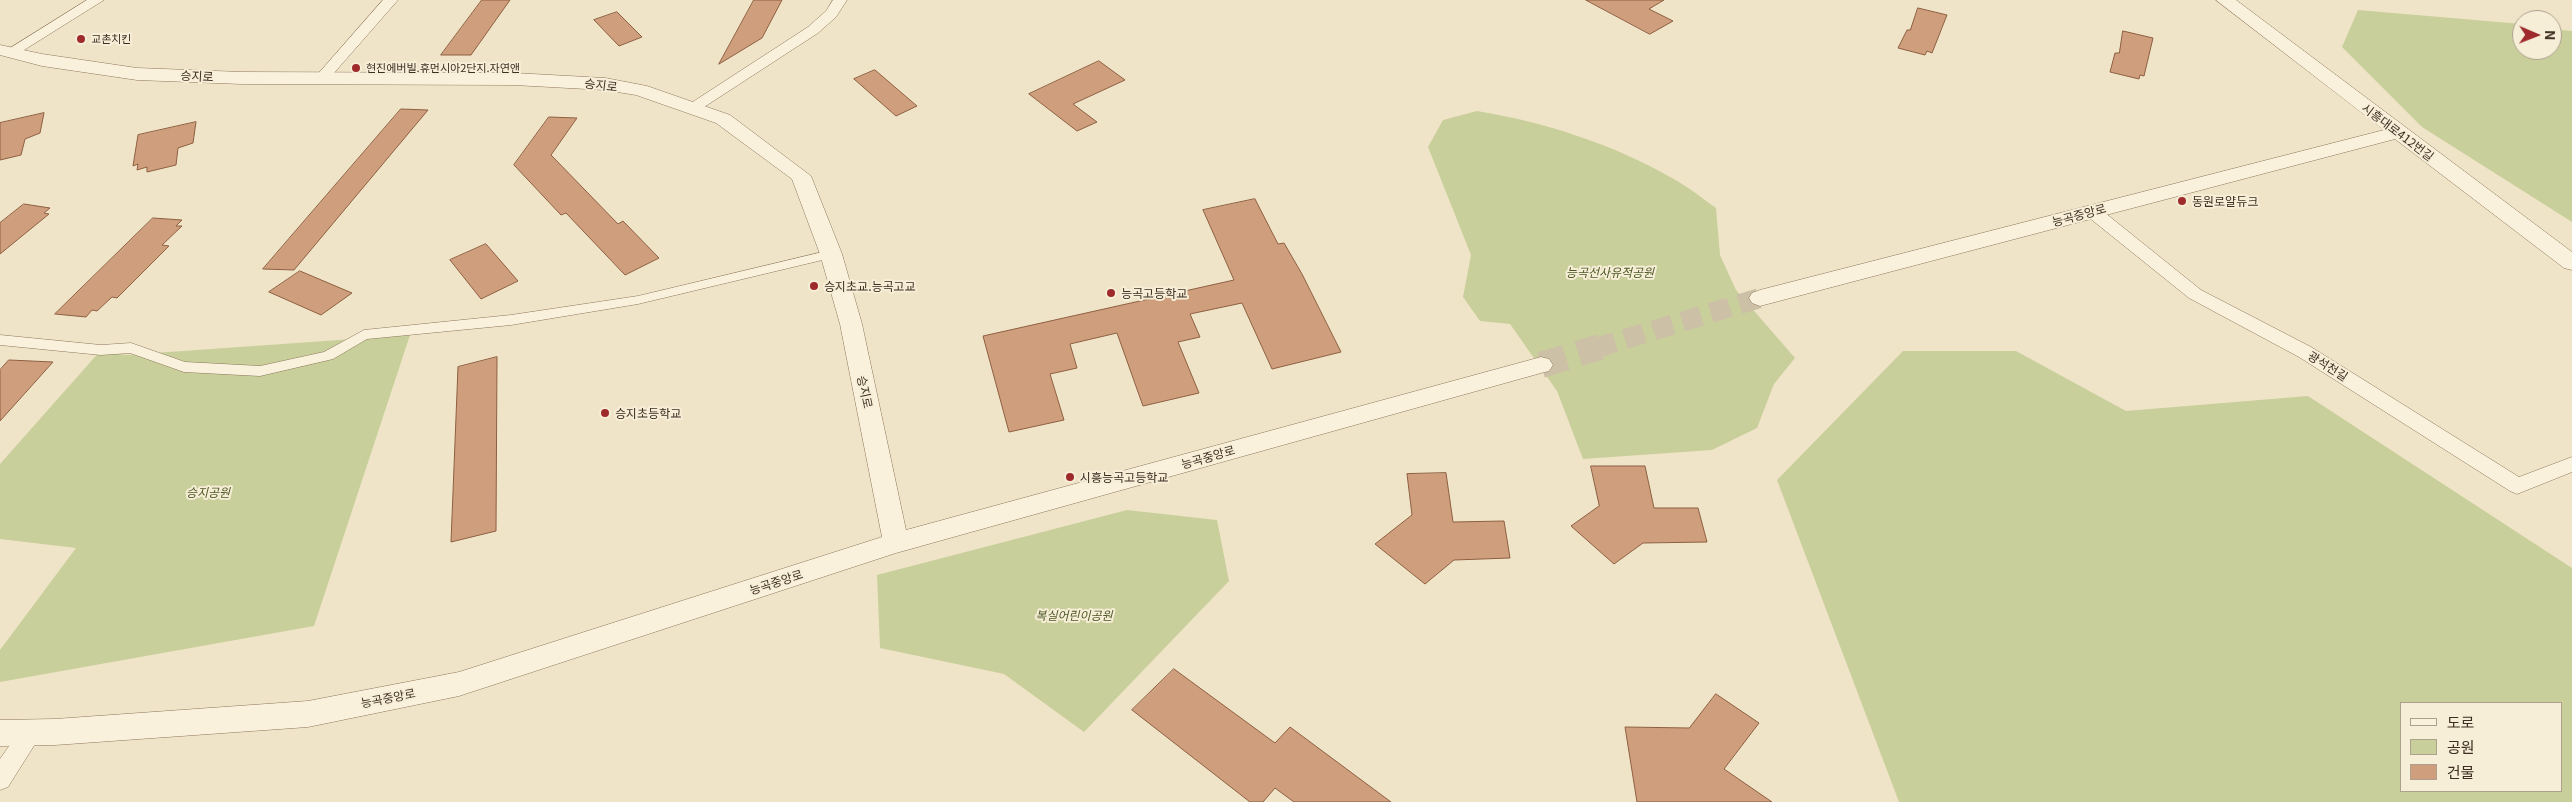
<!DOCTYPE html>
<meta charset="utf-8">
<style>
body{margin:0}
#map{position:relative;width:2572px;height:802px;overflow:hidden;background:#f0e4c8;font-family:Georgia,"Noto Sans KR",serif}
canvas{display:block}
.legend{position:absolute;left:2400px;top:702px;width:162px;height:90px;box-sizing:border-box;background:#f7eed8;border:1px solid #ada18e;margin:0;padding:6px 9px;list-style:none;font-size:15px;color:#3d2e20}
.legend li{display:flex;align-items:center;gap:10px;height:25px}
.legend b{width:25px;border:1px solid #ada18e}
.north{position:absolute;left:2512px;top:10px;width:50px;height:50px;box-sizing:border-box;background:#f7eed8;border:1px solid #ada18e;border-radius:50%;rotate:91deg;font-size:14px;font-weight:700;line-height:20px;text-align:center;color:#3d2e20}
.north::after{content:'';display:block;margin:auto;width:18px;height:22px;background:#9e2a2b;clip-path:polygon(50% 0,100% 100%,50% 72%,0 100%)}
</style>
<div id="map">
<canvas width="2572" height="802"></canvas>
<ul class="legend">
<li><b style="height:6px;background:#faf1dc"></b>도로</li>
<li><b style="height:14px;background:#c9cf9b"></b>공원</li>
<li><b style="height:14px;background:#cf9f7d"></b>건물</li>
</ul>
<div class="north">N</div>
</div>
<script>
const g = document.querySelector('canvas').getContext('2d');
g.lineJoin = 'round';
function fillPath(path, color) {
  g.fillStyle = color;
  g.fill(path, 'evenodd');
}
function strokePath(path, color, width, dash) {
  g.strokeStyle = color;
  g.lineWidth = width;
  g.lineCap = dash ? 'butt' : 'round';
  g.setLineDash(dash || []);
  g.stroke(path);
}
function drawText(font, color, halo, rows, align = 'center') {
  g.font = font + ' Georgia,"Noto Sans KR",serif';
  g.lineWidth = 4;
  g.setLineDash([]);
  g.textBaseline = 'middle';
  g.strokeStyle = halo;
  g.fillStyle = color;
  for (const [text, x, y, turn = 0] of rows) {
    g.save();
    g.translate(x, y);
    g.rotate((+turn || 0) * Math.PI / 180);
    g.textAlign = isNaN(turn) ? turn : align;
    if (halo) g.strokeText(text, 0, 0);
    g.fillText(text, 0, 0);
    g.restore();
  }
}
const green = new Path2D(`
 M2358,10L2522,24V50H2552V29L2572,31V222L2422,127L2342,47Z
 M1477,111C1544,122 1613,144 1672,178C1687,186 1702,198 1716,208L1720,255L1736,290L1795,358L1774,384L1757,428L1712,450L1583,459L1557,391L1510,324L1480,321L1463,297L1471,255L1428,147L1443,120Z
 M410,335L314,626L0,682V650L76,548L0,539V464L101,350L126,355Z
 M1903,351H2016L2126,411L2308,396L2572,568V802H1899L1777,480ZM2561,703V791H2401V703Z
 M1127,510L1217,520L1229,581L1084,732L1004,674L880,648L877,575Z`);
const building = new Path2D(`
 M482,0H510L471,55H441Z
 M754,0H782L762,38L719,64Z
 M1586,0H1664L1649,9L1673,21L1650,34Z
 M1918,8L1947,15L1932,53L1927,51L1925,55L1898,48L1907,30H1910Z
 M617,12L642,37L619,46L594,20Z
 M2123,31L2153,38L2144,76L2140,75L2139,79L2110,72L2115,53H2119Z
 M1099,61L1125,80L1073,104L1097,122L1077,131L1029,94Z
 M875,70L917,106L896,116L854,79Z
 M401,109L428,110L294,270L263,269Z
 M44,113L40,133L25,139L21,155L0,160V123Z
 M549,117L577,118L551,155L618,224L623,221L659,258L625,275L566,213L561,215L514,165Z
 M196,122L193,143L178,148L176,165L147,172V167L137,170L138,164L133,166L138,135Z
 M1255,199L1278,244L1284,243L1302,274L1341,352L1272,369L1242,303L1190,314L1200,337L1178,342L1199,393L1143,406L1117,333L1070,344L1077,368L1050,374L1064,420L1009,432L983,336L1234,280L1203,210Z
 M24,204L50,208L44,213L49,214L0,254V223Z
 M153,218L182,220L176,226H182L162,245L169,246L117,298L112,297L97,311L92,310L86,317L55,314Z
 M486,244L518,281L481,299L450,260Z
 M300,271L352,293L321,315L269,292Z
 M497,357L496,531L451,542L458,367Z
 M9,360L53,362L0,421V370Z
 M1591,466H1645L1654,508H1698L1707,542L1643,543L1614,564L1571,526L1599,506Z
 M1446,473L1453,522L1504,521L1510,558L1454,560L1425,584L1375,544L1412,515L1407,474Z
 M1174,669L1275,743L1290,727L1391,802H1294L1275,788L1263,802H1250L1132,710Z
 M1716,694L1759,723L1724,769L1772,802H1637L1625,727L1689,728Z`);
const tertiaryTunnelFar1 = new Path2D(`
 M1596,348L1760,298`);
const tertiaryTunnel = new Path2D(`
 M1541,365L1600,347`);
const pedestrian = new Path2D(`
 M831,250L835,251L837,254L835,257L638,304L511,325L367,339L333,359L260,376L184,372L130,353L101,355L0,345V335L101,345L131,343L185,362L260,366L324,352L364,330L511,315L638,296Z`);
const minor = new Path2D(`
 M87,0H104L16,55H6L4,52Z
 M383,0H398L327,81H317L315,78L317,75Z
 M833,0H847L836,17L818,33L698,111H688L685,108L688,105L808,27L826,11Z
 M2093,207L2099,208L2201,290L2311,347L2519,477L2572,457V472L2517,494L2510,491L2299,357L2189,298L2087,216L2085,212L2087,208Z
 M31,723L39,726L42,733L8,787L0,790V759L23,726Z`);
const tertiary = new Path2D(`
 M2216,0H2236L2572,252V270L2564,268L2395,139L1760,306L1752,303L1749,298L1752,293L1760,290L2384,130Z
 M0,45L42,54L137,68L242,72L514,73L605,78L647,86L730,115L811,176L842,254L862,324L906,530L1541,357L1549,359L1553,365L1549,371L1541,373L896,553L459,696L308,727L55,745L0,746V720L55,719L308,701L459,672L882,537L840,324L820,254L792,179L716,123L636,95L605,90L514,85L242,84L137,80L42,66L0,55Z`);
const markers = [
 [81,39,5,"#9e2a2b"],
 [356,68,5,"#9e2a2b"],
 [2182,201,5,"#9e2a2b"],
 [814,286,5,"#9e2a2b"],
 [1111,293,5,"#9e2a2b"],
 [605,413,5,"#9e2a2b"],
 [1070,477,5,"#9e2a2b"]
];
const farPoinames = [
 ["교촌치킨",91,39],
 ["현진에버빌.휴먼시아2단지.자연앤",366,68]
];
const streetNames = [
 ["승지로",197,76,3],
 ["승지로",601,85,7],
 ["시흥대로412번길",2398,132,37],
 ["능곡중앙로",2079,215,-15],
 ["광석천길",2328,366,32],
 ["승지로",865,392,78],
 ["능곡중앙로",1208,457,-16],
 ["능곡중앙로",776,582,-18],
 ["능곡중앙로",388,698,-11]
];
const poiNames = [
 ["동원로얄듀크",2192,201],
 ["승지초교.능곡고교",824,286],
 ["능곡고등학교",1121,293],
 ["승지초등학교",615,413],
 ["시흥능곡고등학교",1080,477]
];
const parkNames = [
 ["능곡선사유적공원",1610,272],
 ["승지공원",208,492],
 ["복실어린이공원",1074,615]
];
fillPath(green, '#c9cf9b');
fillPath(building, '#cf9f7d');
strokePath(building, '#8d5f41', 1);
strokePath(tertiaryTunnelFar1, '#ccc0a6', 20, [20, 10]);
strokePath(tertiaryTunnel, '#ccc0a6', 26, [26, 13]);
strokePath(pedestrian, '#8d765c', 1);
strokePath(minor, '#8d765c', 1);
strokePath(tertiary, '#8d765c', 1);
fillPath(pedestrian, '#faf1dc');
fillPath(minor, '#faf1dc');
fillPath(tertiary, '#faf1dc');
for (const [x, y, r, color] of markers) {
  const dot = new Path2D();
  dot.arc(x, y, r, 0, 2 * Math.PI);
  g.fillStyle = color;
  g.fill(dot);
  strokePath(dot, '#f7eed8', 2);
}
drawText('11px', '#3d2e20', '#f7eed8', farPoinames, 'left');
drawText('12px', '#3d2e20', '#f7eed8', streetNames);
drawText('12px', '#3d2e20', '#f7eed8', poiNames, 'left');
drawText('italic 12px', '#4d5a26', '#f7eed8', parkNames);
</script>
